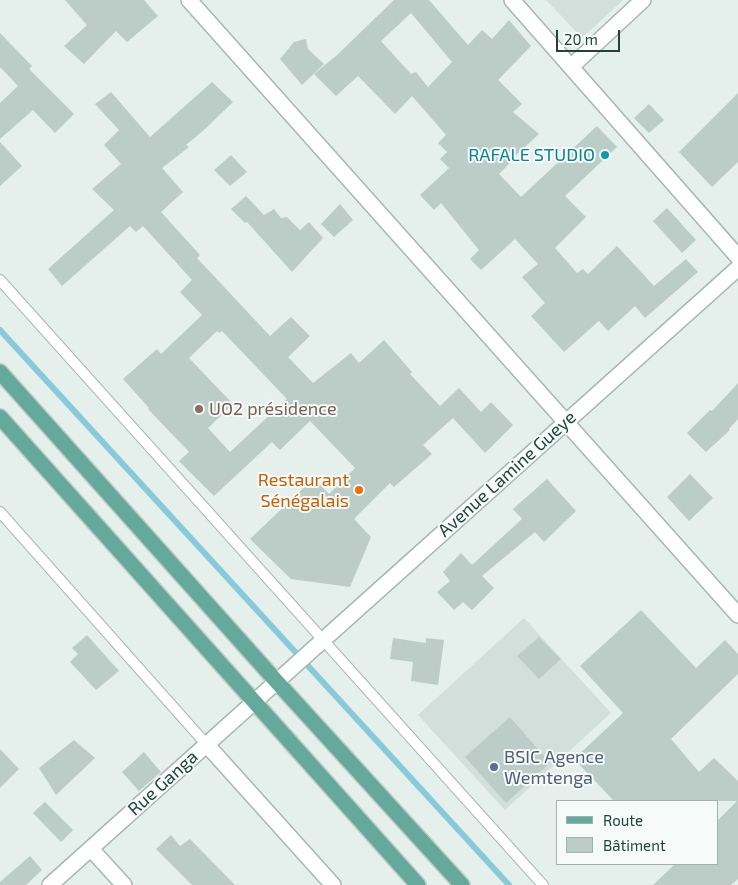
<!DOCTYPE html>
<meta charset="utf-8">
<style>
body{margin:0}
#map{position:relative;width:738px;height:885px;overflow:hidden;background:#e5efeb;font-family:"Exo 2",sans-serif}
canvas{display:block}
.legend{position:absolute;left:556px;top:800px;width:162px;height:65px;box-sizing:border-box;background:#f6fbf9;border:1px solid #a1b1ad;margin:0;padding:6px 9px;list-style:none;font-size:15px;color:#22433b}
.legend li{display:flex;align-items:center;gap:10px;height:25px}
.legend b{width:25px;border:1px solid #a1b1ad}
.scale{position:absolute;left:556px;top:30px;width:64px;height:22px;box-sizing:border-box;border:2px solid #22433b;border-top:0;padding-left:6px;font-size:15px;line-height:18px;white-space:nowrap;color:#22433b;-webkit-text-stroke:4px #f6fbf9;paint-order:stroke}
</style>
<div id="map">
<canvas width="738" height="885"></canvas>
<ul class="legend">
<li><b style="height:6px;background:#65a99a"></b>Route</li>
<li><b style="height:14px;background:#bccdc7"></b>Bâtiment</li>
</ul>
<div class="scale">20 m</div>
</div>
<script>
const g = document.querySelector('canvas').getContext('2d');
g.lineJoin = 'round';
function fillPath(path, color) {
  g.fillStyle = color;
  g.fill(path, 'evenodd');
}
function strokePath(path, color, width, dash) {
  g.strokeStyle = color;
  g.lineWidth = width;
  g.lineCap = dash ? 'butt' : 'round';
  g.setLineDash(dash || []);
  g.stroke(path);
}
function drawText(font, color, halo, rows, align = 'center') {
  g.font = font + ' "Exo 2",sans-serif';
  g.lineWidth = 4;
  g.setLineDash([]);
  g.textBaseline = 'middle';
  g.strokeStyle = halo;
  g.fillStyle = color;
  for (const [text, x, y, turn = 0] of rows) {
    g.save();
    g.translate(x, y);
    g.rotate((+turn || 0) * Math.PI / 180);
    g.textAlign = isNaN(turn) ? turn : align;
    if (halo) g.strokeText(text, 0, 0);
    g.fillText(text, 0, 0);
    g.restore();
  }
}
const built = new Path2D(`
 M546,0H623L582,38Z
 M524,618L611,713L505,810L418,715Z`);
const stream = new Path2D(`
 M0,330L509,885`);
const building = new Path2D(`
 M65,0H144L158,16L127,42L116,31L84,64L64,46L87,25Z
 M394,0H429L468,45L482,30L492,39L509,20L531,46L498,80L522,104L513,112L539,134L514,157L515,158L499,174L521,197L597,126L617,147L565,196L586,217L555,248L577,273L583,269L588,274L617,246L654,286L686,259L698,272L645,318L635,306L608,331L599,321L564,352L531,316L545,303L522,277L538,264L515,239L481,270L470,259L479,250L441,203L434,210L420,195L449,168L440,159L447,152L438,143L446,135L412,96L395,114L358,76L336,96L314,74L337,55ZM411,13L452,62L428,87L416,72L411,74L381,41Z
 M0,33L32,66L29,69L74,114L55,133L33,110L0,139V103L18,86L0,67Z
 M306,39L308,49L324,64L302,85L280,59L294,42Z
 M212,82L233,102L205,129L186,145L189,147L162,168L183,192L161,212L200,255L197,258L270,336L291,317L310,336L288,357L313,383L351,353L359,363L384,340L412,372L410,374L440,406L459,388L481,412L491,402L513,425L485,453L453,418L423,445L432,454L394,487L390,483L354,519L371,537L350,587L291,579L250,539L314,478L329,494L355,468L310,421L280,450L272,442L214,496L179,461L189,452L148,409L149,408L123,379L157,349L161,354L202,315L180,292L192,280L143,226L136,232L130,226L62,286L48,269L114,210L92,189L121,164L104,145L119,130L95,104L111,92L150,137ZM217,331L219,333L222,331L287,399L230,452L208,428L233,404L189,358Z
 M738,93V162L712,187L679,152Z
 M649,104L664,120L649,133L634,118Z
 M0,142L22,166L0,186Z
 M231,155L247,172L230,186L214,170Z
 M246,196L264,215L274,209L281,218L287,217L300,230L309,222L323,238L292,272L247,222L245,223L231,209Z
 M340,204L353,220L334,237L321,224Z
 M667,208L696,240L682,253L653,221Z
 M738,383V419L729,429L730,430L706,452L687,433L710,410L712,411Z
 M690,474L713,498L689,521L667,497Z
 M547,479L576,511L544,542L535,532L482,576L494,588L472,610L463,602L454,610L437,592L450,581L443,572L461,553L472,565L522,519L513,509Z
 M641,610L696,668L725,640L738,654V674L671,739L699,772L714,758L738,781V879L731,885H653L675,864H717V821L737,801H614L574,759L623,713L580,666Z
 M87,635L119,671L96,690L70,662L78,654L72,648Z
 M539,637L561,659L539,679L517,656Z
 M393,638L426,643V638L444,640L438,685L411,681L413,662L390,659Z
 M510,717L550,763L506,803L465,757Z
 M74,740L95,758L56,795L39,768Z
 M0,749L19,769L0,788Z
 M144,752L161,772L139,791L122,772Z
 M45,802L73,830L61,842L33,813Z
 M171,835L180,846L190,839L235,885H192L156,849Z
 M30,856L42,870L26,885H0V882Z`);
const service = new Path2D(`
 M0,280L543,885
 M0,512L207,745`);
const minor = new Path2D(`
 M189,0L738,615
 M512,0L738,257
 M572,66L643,0
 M207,745L333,885
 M91,849L124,885
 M50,885L738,268`);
const primary = new Path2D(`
 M0,372L277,682L462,885
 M0,417L418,885`);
const markers = [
 [605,155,5,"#0f9aa8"],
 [199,409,5,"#8d6e63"],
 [359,490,5,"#e8710a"],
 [494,767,5,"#5c6f8a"]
];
const cultureNames = [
 ["RAFALE STUDIO",595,155]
];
const educationNames = [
 ["UO2 présidence",209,409]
];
const streetNames = [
 ["Avenue Lamine Gueye",507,474,-42],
 ["Rue Ganga",163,783,-42]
];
const foodNames = [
 ["Restaurant",349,480],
 ["Sénégalais",349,501]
];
const serviceNames = [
 ["BSIC Agence",504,757],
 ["Wemtenga",504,778]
];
fillPath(built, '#d3dfda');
strokePath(stream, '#88cad9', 6);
fillPath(building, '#bccdc7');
strokePath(service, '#a7b8b3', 12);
strokePath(minor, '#a7b8b3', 18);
strokePath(primary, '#c1cac8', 18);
strokePath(service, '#fff', 10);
strokePath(minor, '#fff', 15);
strokePath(primary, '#65a99a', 15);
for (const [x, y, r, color] of markers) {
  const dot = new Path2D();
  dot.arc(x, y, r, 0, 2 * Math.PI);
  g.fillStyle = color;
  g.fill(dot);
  strokePath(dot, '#f6fbf9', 2);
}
drawText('18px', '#0d838f', '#f6fbf9', cultureNames, 'right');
drawText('18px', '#785e54', '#f6fbf9', educationNames, 'left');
drawText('18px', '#22433b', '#f6fbf9', streetNames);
drawText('18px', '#c56008', '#f6fbf9', foodNames, 'right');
drawText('18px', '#4e5e75', '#f6fbf9', serviceNames, 'left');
</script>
